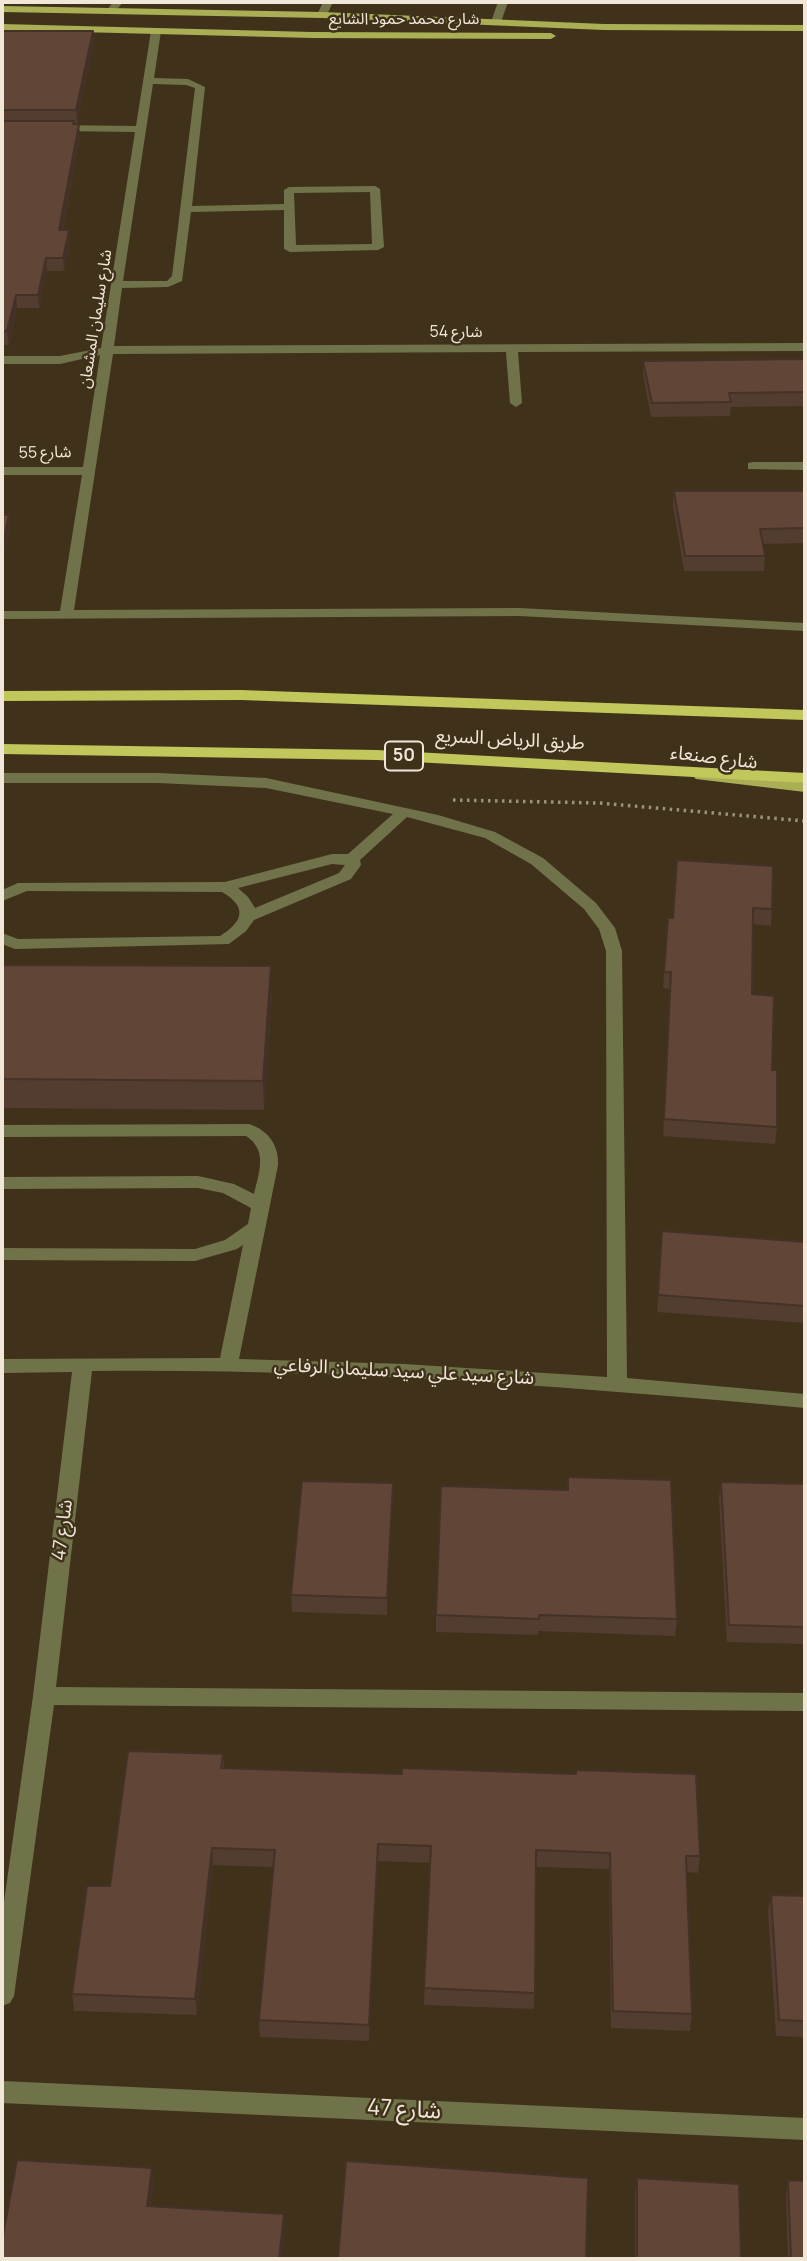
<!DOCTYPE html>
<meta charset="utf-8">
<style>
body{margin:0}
#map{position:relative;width:807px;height:2261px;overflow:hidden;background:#40321a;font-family:Manrope,sans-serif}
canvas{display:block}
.frame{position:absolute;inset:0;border:4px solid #f0e7d9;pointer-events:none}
</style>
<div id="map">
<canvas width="807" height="2261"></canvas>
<div class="frame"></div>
</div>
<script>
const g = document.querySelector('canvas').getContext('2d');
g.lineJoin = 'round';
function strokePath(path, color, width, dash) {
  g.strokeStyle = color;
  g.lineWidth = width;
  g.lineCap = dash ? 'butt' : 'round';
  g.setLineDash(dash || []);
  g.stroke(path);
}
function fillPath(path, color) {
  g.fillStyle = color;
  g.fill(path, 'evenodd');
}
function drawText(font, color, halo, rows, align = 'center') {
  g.font = font + ' Manrope,"Noto Sans Arabic",sans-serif';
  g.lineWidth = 5;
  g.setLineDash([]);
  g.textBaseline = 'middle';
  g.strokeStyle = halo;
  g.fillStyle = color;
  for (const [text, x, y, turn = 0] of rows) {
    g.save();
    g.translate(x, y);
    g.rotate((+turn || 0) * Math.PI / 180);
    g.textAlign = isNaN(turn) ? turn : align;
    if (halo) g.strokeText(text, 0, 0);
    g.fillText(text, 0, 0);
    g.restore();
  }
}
const path = new Path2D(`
 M453,800L599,803L805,821`);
const minor = new Path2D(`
 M113,2H123L115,12H109L107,10Z
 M323,2H333L327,15L322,18L317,15Z
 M498,2H508L501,22L496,25L491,22Z
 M156,28L161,31L154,78L188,79L205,87L192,206L284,204V190L289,187L375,186L380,189L384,247L378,250L290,252L284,249V210L191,212L182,281L168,287L122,288L114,346L805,343V351L518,352L522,403L516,407L510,403L506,352L113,354L74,610L519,608L805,623V631L519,616L2,619V611H60L82,475H2V467H83L100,355L60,364H2V356H60L101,348L135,132L57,131L52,128L57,125L136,126L151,31ZM153,84L186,85L195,88L172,276L167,281H123ZM370,192L372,244L296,245L294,193Z
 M753,462H805V470L748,469V463Z
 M2,773H158L266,778L438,815L495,832L543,858L596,903L615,928L622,951L627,1378L805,1394V1408C568,1386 330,1368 92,1371L56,1687L805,1693V1711L54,1705L14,1996L10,2003L2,2006V1916L33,1696L72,1372L2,1373V1359L220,1358L243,1245L237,1249L195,1261L2,1260V1248L195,1249L225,1240L248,1224L251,1208L223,1193L198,1188L2,1189V1177L198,1176L234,1184L254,1194C259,1172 268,1150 246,1136L2,1137V1125L249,1124C268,1130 279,1145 278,1165L239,1359L404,1364L607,1377L606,951L599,929L584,909L531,864L485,838L407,817L360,860L361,865L351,879L254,920L246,931L229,944L15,949L2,944V933L18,939L220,936C243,922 248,907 222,892L27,891L2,901V890L18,883L225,882L332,854H348L393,814L266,788L158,783H2ZM332,864L345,865L339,873L255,908L248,897L238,888Z
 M2,2081L805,2118V2140L2,2103Z`);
const major = new Path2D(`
 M2,6L322,12L604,24L805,25V31L604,30L322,18L2,12Z
 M2,24L312,32L551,33L556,36L551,39L312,38L2,30Z
 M701,771L805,783V792L696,779L693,776Z`);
const highway = new Path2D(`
 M241,690L805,710V720L241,700L2,701V691Z
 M2,744L377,750L805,773V783L377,760L2,754Z`);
const wall = new Path2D(`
 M93,31L94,43L77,123H74L80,137L63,230H69L70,244L64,271H47L39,308H17L9,345H2V35Z
 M805,359V406L731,407L730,416L651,417L643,375V361Z
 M674,491H805V543L763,544L765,556L764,571H684L673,506Z
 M677,860L772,909L771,926L753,924L752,994L772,1070L777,1127L775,1144L663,1136L670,989L663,988L668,918H673Z
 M2,965L272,995L264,1110L2,1108Z
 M662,1231L805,1242V1323L657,1312Z
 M568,1477L677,1619L675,1636L538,1631V1635L436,1632V1615L567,1490Z
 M721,1482L805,1484V1644L727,1642L719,1499Z
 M393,1483L387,1615L292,1612L291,1595Z
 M223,1754L224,1768L700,1856L698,1873L686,1872L692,2014L690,2031L611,2028L609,1869L536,1867L534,2009L424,2005L430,1863L378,1861L369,2041L260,2037L259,2020L273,1867L213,1865L197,2015L74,2011L72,1994L110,1886Z
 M771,1895L805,1896V2037L776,2036L768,1912Z
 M637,2178L741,2259H635V2194Z
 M788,2180L805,2259H788L786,2196Z`);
const shadedWall = new Path2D(`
 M93,31L94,43L77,123L76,110Z
 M79,124L80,137L60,244L59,230Z
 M69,230L70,244L64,271L63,258Z
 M46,258L47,271L39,308L38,295Z
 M16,295L17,308L9,345L7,331Z
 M9,515L10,529L2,568V547Z
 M271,966L272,995L264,1110L263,1081Z
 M393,1483V1500L387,1615V1598Z
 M378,1844V1861L369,2041V2025Z
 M212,1848L213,1865L197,2015L195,1999Z
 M152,2168L154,2184L149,2222L147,2206Z
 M284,2214L285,2230L282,2259H279Z`);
const building = new Path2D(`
 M3,31H93L76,110H2V35Z
 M2,121H74L73,124H79L59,230H69L63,258H46L38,295H16L7,331H2Z
 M805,359V392L729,393L731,402L652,403L643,361Z
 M674,491H805V528L760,529L765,556H685Z
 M2,515H9L2,547Z
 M677,860L773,866L772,909L753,908L752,994L774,996L772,1070H777V1127L664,1119L671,972H664L668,918H673Z
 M2,965L271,966L263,1081L2,1079Z
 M662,1231L805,1242V1306L658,1295Z
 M568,1477L671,1480L677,1619L539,1615V1619L436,1615L441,1486L568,1490Z
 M302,1481L393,1483L387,1598L291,1595Z
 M721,1482L805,1484V1627L729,1625Z
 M128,1751L223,1754L221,1768L402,1774V1768L576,1774V1770L696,1774L700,1856H686L692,2014L613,2011L610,1853L536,1850L535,1993L424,1988L431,1846L378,1844L369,2025L259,2020L275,1850L212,1848L195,1999L72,1994L87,1886H110Z
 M771,1895L805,1896V2021L779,2020Z
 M17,2160L152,2168L147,2206L284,2214L279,2259H2V2241Z
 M346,2161L588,2178L586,2259H338Z
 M637,2178L739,2184L741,2259H637Z
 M788,2180L805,2181V2259H791Z`);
const farStreetnames = [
 ["شارع محمد حمود الشايع",404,20],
 ["شارع سليمان المشعان",96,319,-81],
 ["شارع 54",456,333],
 ["شارع 55",45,453,-1]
];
const shields = [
 [404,756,38]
];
const shieldNames = [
 ["50",404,756]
];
const streetNames = [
 ["طريق الرياض السريع",510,740,3],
 ["شارع صنعاء",714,758,7],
 ["شارع سيد علي سيد سليمان الرفاعي",404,1372,3],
 ["شارع 47",63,1530,-83]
];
const nearStreetnames = [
 ["شارع 47",404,2110,3]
];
strokePath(path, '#9d927f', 3.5, [2.5, 4.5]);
fillPath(minor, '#707349');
fillPath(major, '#aaaf56');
fillPath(highway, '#c1c75a');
fillPath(wall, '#533c30');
fillPath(shadedWall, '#443127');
fillPath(building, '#614638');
strokePath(building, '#443127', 2);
drawText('16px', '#f0e7d9', '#40321a', farStreetnames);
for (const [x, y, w] of shields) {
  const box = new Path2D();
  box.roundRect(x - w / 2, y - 14.5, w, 29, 5);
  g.fillStyle = '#40321a';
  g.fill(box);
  strokePath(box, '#f0e7d9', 2);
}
drawText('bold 18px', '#f0e7d9', null, shieldNames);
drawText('19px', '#f0e7d9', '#40321a', streetNames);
drawText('23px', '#f0e7d9', '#40321a', nearStreetnames);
</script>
